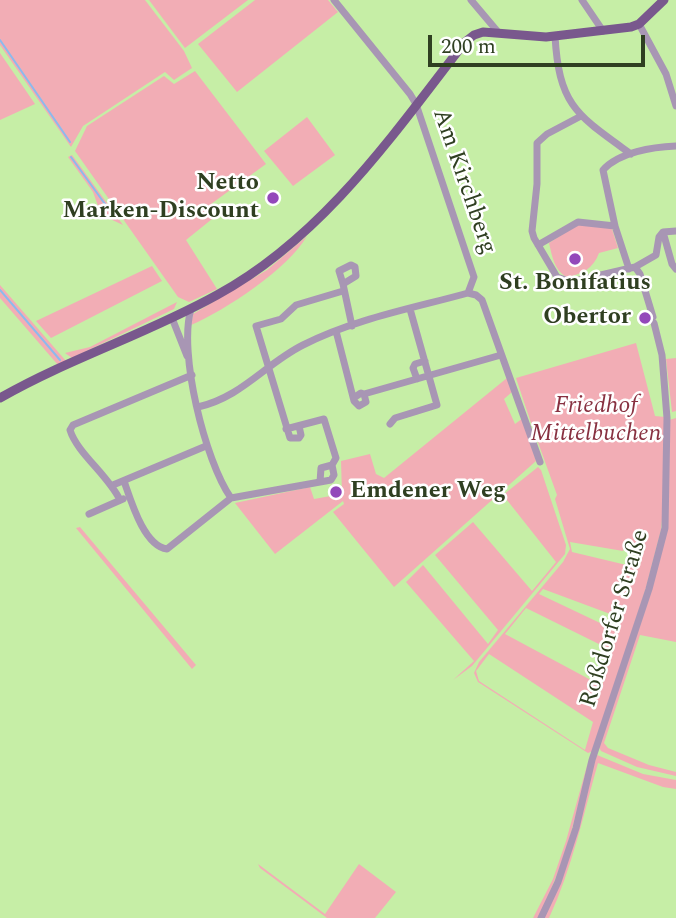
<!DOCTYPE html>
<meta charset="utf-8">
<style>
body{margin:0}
#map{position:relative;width:676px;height:918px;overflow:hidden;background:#c6eea6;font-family:Spectral,serif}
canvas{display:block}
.scale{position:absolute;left:428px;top:35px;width:217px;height:32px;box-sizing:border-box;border:4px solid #2f3f21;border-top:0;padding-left:9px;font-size:21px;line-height:24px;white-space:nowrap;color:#2f3f21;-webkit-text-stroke:5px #fff;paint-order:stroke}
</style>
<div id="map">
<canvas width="676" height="918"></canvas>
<div class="scale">200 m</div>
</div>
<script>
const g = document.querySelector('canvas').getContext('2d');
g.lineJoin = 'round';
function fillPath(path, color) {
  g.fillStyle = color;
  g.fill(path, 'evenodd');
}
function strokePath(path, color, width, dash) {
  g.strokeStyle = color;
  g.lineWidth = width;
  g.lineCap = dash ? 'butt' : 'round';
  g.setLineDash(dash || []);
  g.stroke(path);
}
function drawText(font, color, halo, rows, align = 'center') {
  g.font = font + ' Spectral,serif';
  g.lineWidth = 5;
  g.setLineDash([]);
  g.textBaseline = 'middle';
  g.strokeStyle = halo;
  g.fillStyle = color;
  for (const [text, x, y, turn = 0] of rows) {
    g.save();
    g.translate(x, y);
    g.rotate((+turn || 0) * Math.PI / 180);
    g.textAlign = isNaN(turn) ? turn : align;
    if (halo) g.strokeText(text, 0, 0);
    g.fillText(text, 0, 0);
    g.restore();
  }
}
const green = new Path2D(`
 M0,0H145L184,51L192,68L174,80L165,72L83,126L71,147L0,45Z
 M149,0H248L185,48Z
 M255,0H328L338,12L237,92L198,44Z
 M0,53L35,104L0,120Z
 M195,71L266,164L211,204L212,219L186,240L217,289L189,302L178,297L75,151L87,126L164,76L174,84Z
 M307,117L335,155L293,186L264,151Z
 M72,155L123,225L108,218L98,206L93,192L68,157Z
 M581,222L612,229L618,248L599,253C594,268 581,275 566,277C554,269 552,256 549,243Z
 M307,236C288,269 226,310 191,325L193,314L267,270Z
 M152,266L162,281L51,338L36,321Z
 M0,285L66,361L58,365L0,298Z
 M177,302L174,309L72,358L65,353L90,347Z
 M636,343L655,416L665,417V491L661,530L646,588L593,751L588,753L478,682L474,673L479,662L563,562L570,549L555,499L557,495L535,434L536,428L532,426L516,378ZM570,542L623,551L624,543L645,546L639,568L572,552ZM543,589L621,618L617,631L539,594ZM526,608L611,650L602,686L505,634ZM489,654L593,722L585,750L479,681L476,671Z
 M676,358V411L672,412L666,359Z
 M507,378L512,392L504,399L515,424L523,418L536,461L394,587L333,512L344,504L343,501L275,554L235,503L310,487L314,499L342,494L341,461L370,454L376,474L384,478Z
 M676,418V642L640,635L604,743L608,748L649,765L676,772V776L637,767L601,751L599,747L667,529L669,420Z
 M538,467L541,470L566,545L565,554L472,666L453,680L474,661L406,582L423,565L488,644L498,630L435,555L473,522L532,591L556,562L503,495Z
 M80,527L196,665L192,669L76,528Z
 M597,755L643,774L676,780V789L663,787L598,763C583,816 572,868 549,918H544Z
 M588,762C576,819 564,865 538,918H533L553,879L566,841Z
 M258,864L325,914L359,864L396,892L375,918H327L260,868Z`);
const stream = new Path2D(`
 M0,40L70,142
 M71,157L115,218
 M0,290L60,360`);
const minor = new Path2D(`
 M334,0L410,94L416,104L474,277L468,293
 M471,0L498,32
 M582,0L603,31
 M639,24L666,74L676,106
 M555,36C559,106 577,115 631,154
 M581,116L547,134L537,143V184L532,231L534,238L557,277L571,282L635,267L656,255L659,237L663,232L676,231
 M663,232L672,264L676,269
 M538,245L578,222L615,226
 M635,267L640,274L653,317
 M629,269L615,226L603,170C619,152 653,147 676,146
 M343,284L339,271L351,265L355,267L356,276L343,284L352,326
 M468,293L476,295L482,300L540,462
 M191,309C178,352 205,461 231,498
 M172,318L187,356
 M336,331L354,401L359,406L366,402L364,394L361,393L355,397
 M417,379L413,368L415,364L425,361
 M364,394L501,355
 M198,407C242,397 265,364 303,345C354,319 414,308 468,293
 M390,424L395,418L437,405L410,309
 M299,426L301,435L299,438H290L256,326L281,319L296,305L343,291
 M286,429L324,419L336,458L332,465
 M332,465L334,475L331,480L320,482L321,468Z
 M124,481C131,501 144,546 167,549L231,498
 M113,485L206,446
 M231,498L320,482
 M120,500C108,475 77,453 70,430L73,425L192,375
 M89,514L123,499
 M541,918L558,882L576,828L592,760L649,589L665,528L667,418L662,355L654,323`);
const major = new Path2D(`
 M0,398C70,358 147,334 217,295C322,238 393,135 465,42L474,35L483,32L546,37L631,27L639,24L664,0`);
const markers = [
 [273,198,7,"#9348ba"],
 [575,259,7,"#9348ba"],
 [645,318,7,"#9348ba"],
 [336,492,7,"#9348ba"]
];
const streetNames = [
 ["Am Kirchberg",463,182,71],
 ["Roßdorfer Straße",616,619,-73]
];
const poiNames = [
 ["Netto",259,184],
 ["Marken-Discount",259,212],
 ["St. Bonifatius",575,284,"center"],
 ["Obertor",631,318],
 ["Emdener Weg",350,492,"left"]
];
const parkNames = [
 ["Friedhof",596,407],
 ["Mittelbuchen",596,435]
];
fillPath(green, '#f2adb5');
strokePath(stream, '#8cbaed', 2);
strokePath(minor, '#a896b4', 7);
strokePath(major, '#79588d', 9);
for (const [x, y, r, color] of markers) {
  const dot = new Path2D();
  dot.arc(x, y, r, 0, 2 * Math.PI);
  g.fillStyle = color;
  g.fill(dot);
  strokePath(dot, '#fff', 2.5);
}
drawText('24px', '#2f3f21', '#fff', streetNames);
drawText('bold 24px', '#2f3f21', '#fff', poiNames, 'right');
drawText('italic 24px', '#883141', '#fff', parkNames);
</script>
